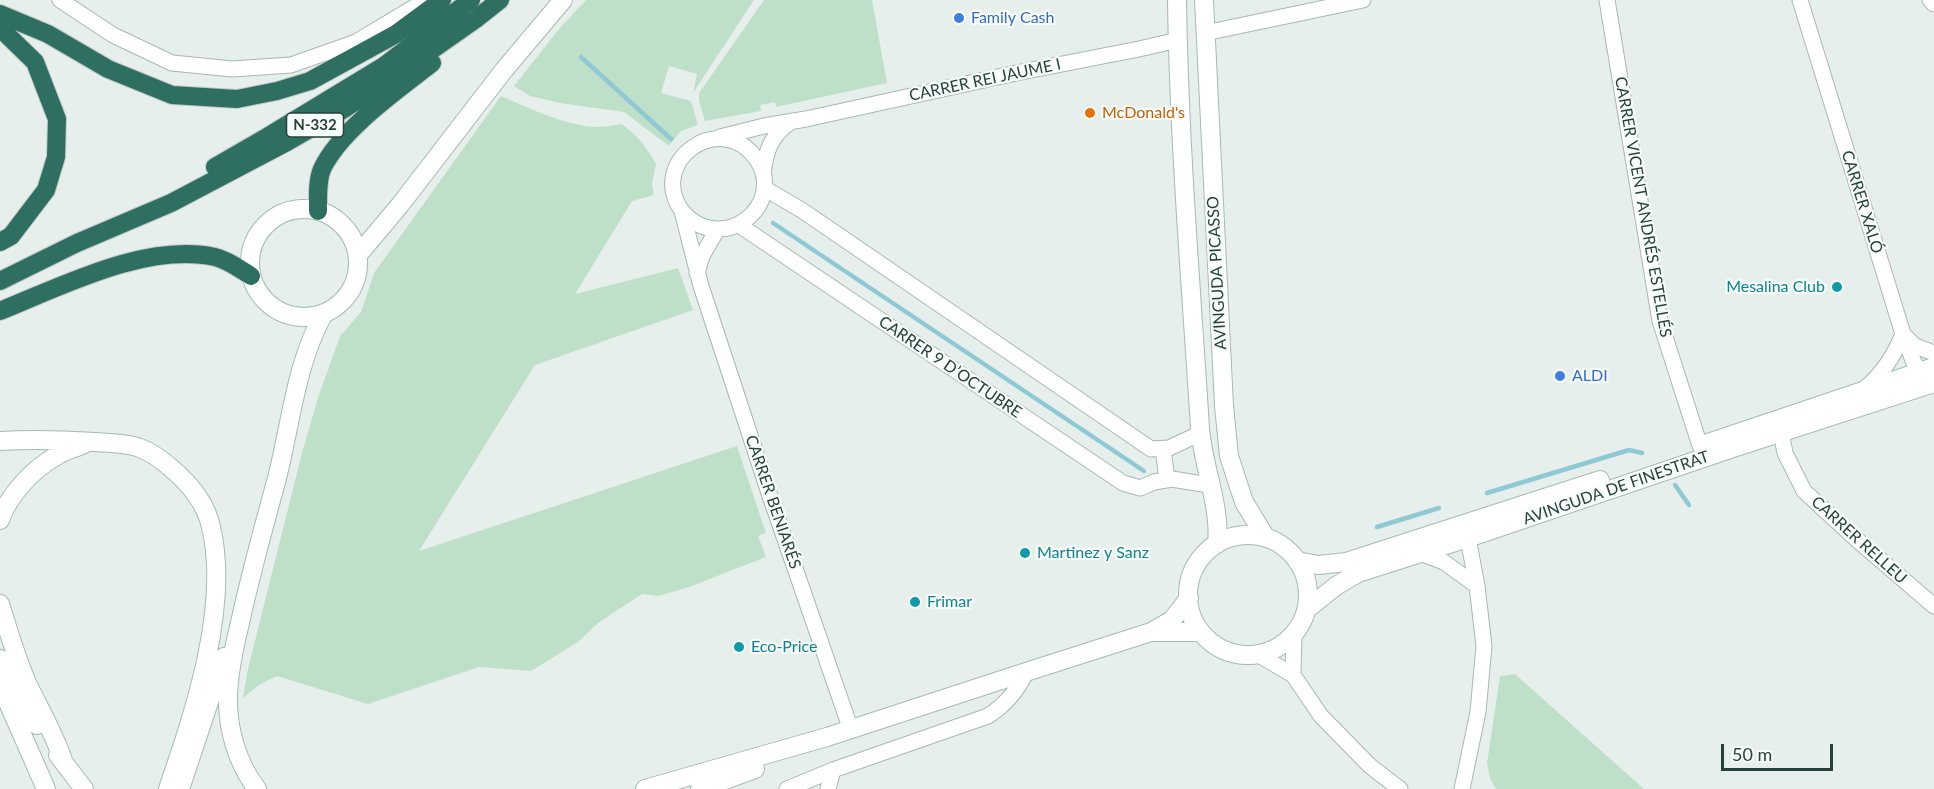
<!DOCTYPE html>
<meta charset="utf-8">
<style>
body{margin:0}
#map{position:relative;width:1934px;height:789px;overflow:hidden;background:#e6efeb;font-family:Lato,sans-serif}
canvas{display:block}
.scale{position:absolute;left:1721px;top:744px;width:112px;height:27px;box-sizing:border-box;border:3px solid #24423a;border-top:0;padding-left:8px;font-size:18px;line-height:21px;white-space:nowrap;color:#24423a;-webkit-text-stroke:4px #f7fbf9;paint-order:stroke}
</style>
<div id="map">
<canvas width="1934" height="789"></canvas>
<div class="scale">50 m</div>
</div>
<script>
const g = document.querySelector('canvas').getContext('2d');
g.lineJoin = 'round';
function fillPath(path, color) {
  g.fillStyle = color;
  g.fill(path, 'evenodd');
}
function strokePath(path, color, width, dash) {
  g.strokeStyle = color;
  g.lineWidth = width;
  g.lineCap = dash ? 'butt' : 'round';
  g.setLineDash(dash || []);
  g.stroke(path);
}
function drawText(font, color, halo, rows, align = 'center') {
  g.font = font + ' Lato,sans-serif';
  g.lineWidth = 4.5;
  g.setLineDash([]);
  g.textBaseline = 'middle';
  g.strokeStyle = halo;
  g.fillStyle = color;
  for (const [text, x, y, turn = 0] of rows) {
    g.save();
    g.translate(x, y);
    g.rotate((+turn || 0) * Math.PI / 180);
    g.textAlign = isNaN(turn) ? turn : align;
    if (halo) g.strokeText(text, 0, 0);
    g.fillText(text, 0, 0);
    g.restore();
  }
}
const green = new Path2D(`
 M586,0H754L693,93L697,74L669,66L661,93L691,101L698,125L681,131L669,146L624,112L560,103L530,96L514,86L559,29Z
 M764,0H872L887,83L776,107L775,102L760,105L761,111L705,121L699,101V93Z
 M501,96C528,108 569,127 598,127C606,127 614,125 621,124C637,134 647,148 656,164L652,184L654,195L632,201L575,294L678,268L693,310L535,365L419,551L737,446L766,533L758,536L766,557L689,587L658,596L642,594L598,623L578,642L531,671L479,667L368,704L277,676L259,685L243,698L248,669L303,449L319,395L340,336L361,312L374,273Z
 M1515,674L1644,789H1496L1490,778L1487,763L1500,676Z`);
const stream = new Path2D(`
 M581,57L671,139
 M773,223L1144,471
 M1675,485L1689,505
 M1487,493L1629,450L1642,453
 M1377,527L1439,508`);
const street = new Path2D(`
 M60,0L113,35L172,63L232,69L291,65L356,42L426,0
 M1607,0L1660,321L1700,446
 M1800,0L1903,334L1914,363L1927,380
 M1930,0L1934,4
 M1205,33L1363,0
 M720,137L764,126L806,119L1016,73L1139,49L1178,40
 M763,174C766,150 771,135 792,121
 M764,188L803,211L1151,449L1169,448L1201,433
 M682,211C721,258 790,204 755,157C719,110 647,162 682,211L701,286L770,496L851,730
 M739,225L1123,483L1140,488L1154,482L1172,479L1209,485
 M697,273L702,256L717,230
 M1905,336L1915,346L1934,353
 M1864,389C1883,374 1894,356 1903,334
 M1781,432L1785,453L1804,491L1855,538L1934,606
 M1163,449L1167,479
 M1420,553L1444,562L1477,586
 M1257,654L1293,675L1321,716L1370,766L1400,789
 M1293,675L1294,633
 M787,789L833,770L988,716C1005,705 1018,690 1026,672
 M828,789L833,770
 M1462,789L1478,712L1484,646L1477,586L1468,538`);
const secondary = new Path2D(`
 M1177,0C1179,143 1191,285 1200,428C1203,467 1221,506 1217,544
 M1204,0L1224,406L1229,456L1244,502L1266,538
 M250 263a54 54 0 1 1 108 0a54 54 0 1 1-108 0Z
 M358,255L400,205L504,70L563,0
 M0,441C32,439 63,440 95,442C110,443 127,443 140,448C151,452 162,460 171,468C189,483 206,504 211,527C230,607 194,713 168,789
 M1708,443L1934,367
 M0,520C9,494 34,468 58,455C66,450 76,448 84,444
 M1188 595a60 60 0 1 1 120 0a60 60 0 1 1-120 0Z
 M1297,561L1318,565L1346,562L1600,480
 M0,604C8,630 16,657 27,683C40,710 55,735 64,763
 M1306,610L1336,586L1358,573L1468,538L1733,448L1934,383
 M1153,631L1172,620L1189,598
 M0,659L37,725
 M0,684L46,789
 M58,755L84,789
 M180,789L224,657
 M257,789C237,763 227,728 228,695C229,671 234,647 240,623C250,576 263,529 276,482C291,425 295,365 324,313
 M645,789L827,737L1026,672L1151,632H1201
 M700,789L755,769`);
const highway = new Path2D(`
 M0,14L48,34L108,69L172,95L237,99L277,91L310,81L396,34L442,0
 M0,28L35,62L57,119L56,157L46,190L11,236L0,242
 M215,167L267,137L384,66L471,0
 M318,211C318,198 317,181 322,169C341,129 398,90 432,63
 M0,281L77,243L171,203L287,142L344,109L409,66L476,19L500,0
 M0,311C62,286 147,242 215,257C228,260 240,269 251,276`);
const markers = [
 [959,18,6,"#3f7fe0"],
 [1090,113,6,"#e8710a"],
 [1837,287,6,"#0f9aa8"],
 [1560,376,6,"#3f7fe0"],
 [1025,553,6,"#0f9aa8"],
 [915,602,6,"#0f9aa8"],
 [739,647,6,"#0f9aa8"]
];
const shields = [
 [315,125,57]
];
const shieldNames = [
 ["N-332",315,125]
];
const shopNames = [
 ["Family Cash",971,18],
 ["ALDI",1572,376]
];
const streetNames = [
 ["CARRER REI JAUME I",985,80,-12],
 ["CARRER XALÓ",1862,202,73],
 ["CARRER VICENT ANDRÉS ESTELLÉS",1643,207,80],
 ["AVINGUDA PICASSO",1217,273,-93],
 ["CARRER 9 D’OCTUBRE",950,367,34],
 ["AVINGUDA DE FINESTRAT",1616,488,-19],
 ["CARRER BENIARÉS",773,502,71],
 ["CARRER RELLEU",1859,540,42]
];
const foodNames = [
 ["McDonald's",1102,113]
];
const cultureNames = [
 ["Mesalina Club",1825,287,"right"],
 ["Martinez y Sanz",1037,553],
 ["Frimar",927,602],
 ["Eco-Price",751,647]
];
fillPath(green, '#bfe0c8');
strokePath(stream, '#8ec9d4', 4.5);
strokePath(street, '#a8b8b2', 17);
strokePath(secondary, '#a4bbb3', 20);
strokePath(highway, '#c2cac8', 20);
strokePath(street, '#fff', 15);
strokePath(secondary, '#fff', 18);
strokePath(highway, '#2f6f62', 18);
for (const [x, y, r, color] of markers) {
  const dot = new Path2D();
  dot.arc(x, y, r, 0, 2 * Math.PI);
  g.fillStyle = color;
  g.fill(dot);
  strokePath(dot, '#f7fbf9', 2);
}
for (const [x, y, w] of shields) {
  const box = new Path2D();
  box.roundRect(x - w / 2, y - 12, w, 24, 4.5);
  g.fillStyle = '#f7fbf9';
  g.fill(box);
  strokePath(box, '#24423a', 1.5);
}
drawText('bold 15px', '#24423a', null, shieldNames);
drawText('16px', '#366cbe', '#f7fbf9', shopNames, 'left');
drawText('16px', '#24423a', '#f7fbf9', streetNames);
drawText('16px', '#c56008', '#f7fbf9', foodNames, 'left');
drawText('16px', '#0d838f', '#f7fbf9', cultureNames, 'left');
</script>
